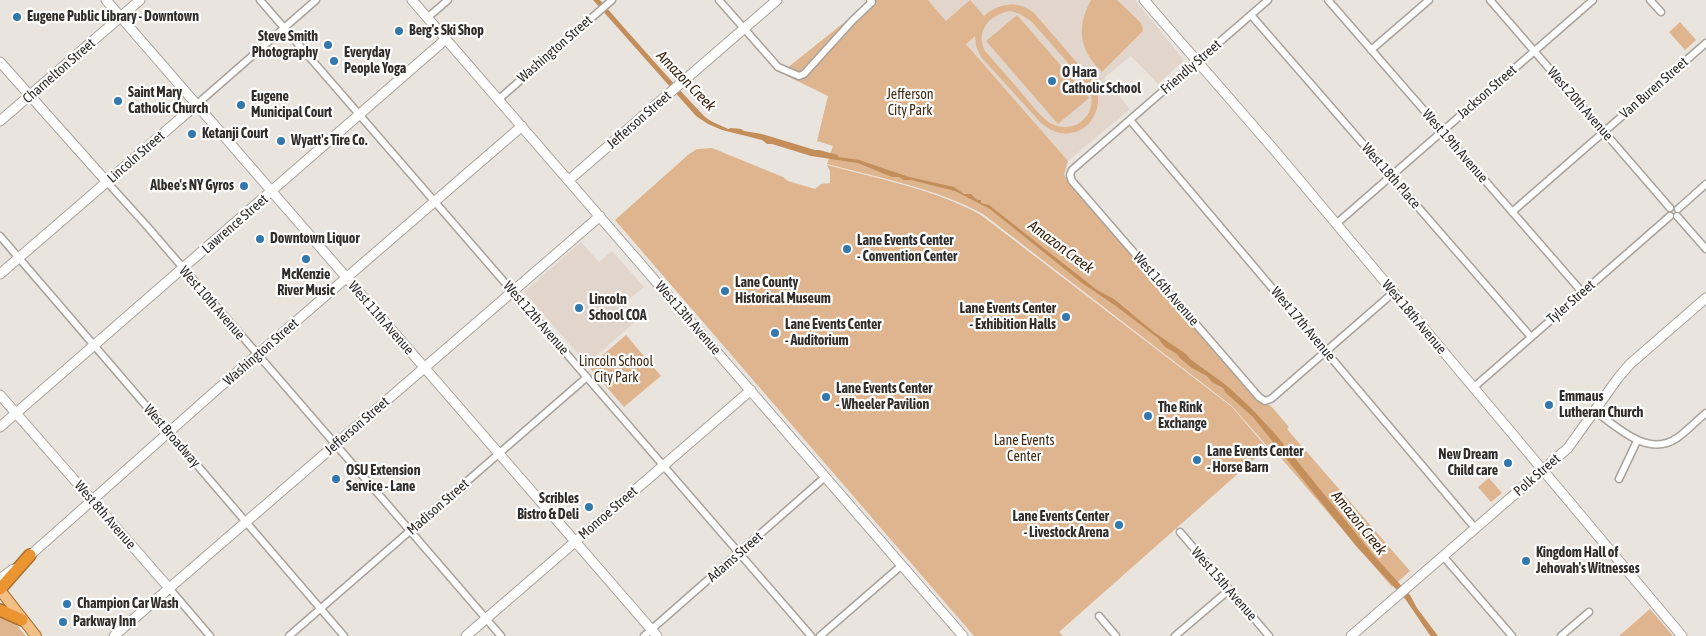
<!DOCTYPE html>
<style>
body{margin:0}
canvas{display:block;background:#eae4df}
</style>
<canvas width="1706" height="636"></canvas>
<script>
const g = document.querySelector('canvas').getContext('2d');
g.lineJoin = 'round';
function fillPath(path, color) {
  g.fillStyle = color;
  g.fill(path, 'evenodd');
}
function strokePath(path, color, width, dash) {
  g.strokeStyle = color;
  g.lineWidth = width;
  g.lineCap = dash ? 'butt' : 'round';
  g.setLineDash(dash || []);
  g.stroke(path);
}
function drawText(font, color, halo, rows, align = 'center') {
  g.font = font + ' "Asap Condensed",sans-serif';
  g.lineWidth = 4.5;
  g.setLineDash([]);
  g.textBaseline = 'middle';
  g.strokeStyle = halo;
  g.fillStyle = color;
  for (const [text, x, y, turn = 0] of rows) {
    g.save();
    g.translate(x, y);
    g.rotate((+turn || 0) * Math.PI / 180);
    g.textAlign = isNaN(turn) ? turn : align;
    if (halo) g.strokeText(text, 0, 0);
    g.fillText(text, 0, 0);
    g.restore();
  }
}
const built = new Path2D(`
 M928,0H1135L1184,60L1158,84L1131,56L1104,78L1130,109L1068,161Z
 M581,242L599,262L612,251L644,287L622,305L636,321L587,364L524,292Z`);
const green = new Path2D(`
 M872,0H928L946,21L970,0L984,16C999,3 1018,0 1034,13L1092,80C1108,102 1091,138 1061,133C1053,132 1047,128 1041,123L981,57L976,46L975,36L966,44L1068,161L1064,175L1259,401L1271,406L1289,427L1287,429L1410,571L1392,587L1269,444L1267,446L1232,406L983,214C936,188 879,178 827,164L833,146L817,141L828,96L781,73ZM1011,11L1020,14L1032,22L1089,87C1093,98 1093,111 1084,119C1075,128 1063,129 1052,124C1041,118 1033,106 1025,97C1012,81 998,66 985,51C974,30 992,13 1011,11Z
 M1091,0H1117L1141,23L1143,31L1102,72C1079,49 1076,28 1091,0Z
 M1017,15L1089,98L1058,124L986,41Z
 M1680,22L1696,40L1685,50L1669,32Z
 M712,148L783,177L788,181L815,189L821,184L830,183V171L827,165C878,179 935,189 981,215L1232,407L1267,448L1059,632L1063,636H974L615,220L689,154L697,149Z
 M626,335L661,376L624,407L589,367Z
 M1489,478L1502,493L1491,502L1478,487Z
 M1650,609L1673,636H1619Z
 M0,617L13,621L26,636H0Z`);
const water = new Path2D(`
 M593,0H600C634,39 669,79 704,116C710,122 721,125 728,129L731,128L741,129L744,131L762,134L815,150H819L838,155V157L859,160L909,177L954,187L964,194H971L977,200H981V203L989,205L1097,290L1114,299L1155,333L1186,354L1190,359L1226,385L1251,408L1276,435L1375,557L1410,595L1417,608L1438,636H1431L1429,634L1406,600L1356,546L1253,417L1226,393L1223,388L1212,382L1207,376L1192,368L1180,358L1177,354L1165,347L1158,338L1116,306L1082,283L990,209L955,191L911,180H904L899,177H892L858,163L811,156L772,144H767L762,140L722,130L708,124L696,116Z`);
const street = new Path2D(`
 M260,0L811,636
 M719,0L778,67L799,76L804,74L853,20L872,2L870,0
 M1268,0L1072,170L1070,175L1072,181L1259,397L1265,401L1271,399L1394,292
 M1328,0L1582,292
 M1490,0L1670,208
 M1650,0L1661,12
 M1251,15L1531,337
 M427,18L448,0
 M1371,50L1429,0
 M499,99L612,0
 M196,105L316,0
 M1130,120L1475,528
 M107,182L146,225L501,636
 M1678,209L1706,184
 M1512,212L1706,43
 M1677,216L1706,249
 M1336,224L1593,0
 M0,236L344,636
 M1473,388L1670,216
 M1595,411C1617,427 1648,458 1677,438C1687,431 1696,421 1706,413
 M1619,479L1637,441
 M1180,532L1269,636
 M1443,556L1512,636
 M169,588L210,636
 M1099,616L1116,636
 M289,636L587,377
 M644,636L825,477
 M820,636L902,565
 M1175,636L1229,590
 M1561,636L1589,612`);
const secondary = new Path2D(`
 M106,0L657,636
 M412,0L963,636
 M1144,0L1276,152L1682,636
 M0,62L107,182
 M0,121L140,0
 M569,180L777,0
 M0,274L196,105
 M0,395L169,588
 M0,427L446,39
 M27,558L213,393L522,126
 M0,579L13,569
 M114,636L600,216
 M466,636L751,390
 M1351,636L1568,448L1618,378L1630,364L1706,298`);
const primary = new Path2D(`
 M0,590L36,636`);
const highway = new Path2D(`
 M0,589L30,555
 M0,610L22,620`);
const markers = [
 [17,17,5,"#3278ad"],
 [399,31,5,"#3278ad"],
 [328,45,5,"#3278ad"],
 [334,61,5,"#3278ad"],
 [1052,81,5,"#3278ad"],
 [118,101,5,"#3278ad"],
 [241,105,5,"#3278ad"],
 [192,134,5,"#3278ad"],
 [281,141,5,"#3278ad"],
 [244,186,5,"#3278ad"],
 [260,239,5,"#3278ad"],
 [847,249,5,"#3278ad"],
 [306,259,5,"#3278ad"],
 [725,291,5,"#3278ad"],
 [579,308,5,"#3278ad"],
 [1066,317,5,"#3278ad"],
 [775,333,5,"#3278ad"],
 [826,397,5,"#3278ad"],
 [1549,405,5,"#3278ad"],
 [1148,416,5,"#3278ad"],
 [1197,460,5,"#3278ad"],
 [1508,463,5,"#3278ad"],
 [336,479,5,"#3278ad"],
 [589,507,5,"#3278ad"],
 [1119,525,5,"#3278ad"],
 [1526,561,5,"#3278ad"],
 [67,604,5,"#3278ad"],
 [63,622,5,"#3278ad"]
];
const poiNames = [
 ["Eugene Public Library - Downtown",27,17],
 ["Berg's Ski Shop",409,31],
 ["Steve Smith",318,37,"right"],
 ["Photography",318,53,"right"],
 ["Everyday",344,53],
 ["People Yoga",344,69],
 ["O Hara",1062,73],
 ["Catholic School",1062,89],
 ["Saint Mary",128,93],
 ["Catholic Church",128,109],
 ["Eugene",251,97],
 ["Municipal Court",251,113],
 ["Ketanji Court",202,134],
 ["Wyatt's Tire Co.",291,141],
 ["Albee's NY Gyros",234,186,"right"],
 ["Downtown Liquor",270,239],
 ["Lane Events Center",857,241],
 ["- Convention Center",857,257],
 ["McKenzie",306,275,"center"],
 ["River Music",306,291,"center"],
 ["Lane County",735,283],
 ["Historical Museum",735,299],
 ["Lincoln",589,300],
 ["School COA",589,316],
 ["Lane Events Center",1056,309,"right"],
 ["- Exhibition Halls",1056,325,"right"],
 ["Lane Events Center",785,325],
 ["- Auditorium",785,341],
 ["Lane Events Center",836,389],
 ["- Wheeler Pavilion",836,405],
 ["Emmaus",1559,397],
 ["Lutheran Church",1559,413],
 ["The Rink",1158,408],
 ["Exchange",1158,424],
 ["Lane Events Center",1207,452],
 ["- Horse Barn",1207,468],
 ["New Dream",1498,455,"right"],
 ["Child care",1498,471,"right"],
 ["OSU Extension",346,471],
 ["Service - Lane",346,487],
 ["Scribles",579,499,"right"],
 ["Bistro & Deli",579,515,"right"],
 ["Lane Events Center",1109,517,"right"],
 ["- Livestock Arena",1109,533,"right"],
 ["Kingdom Hall of",1536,553],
 ["Jehovah's Witnesses",1536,569],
 ["Champion Car Wash",77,604],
 ["Parkway Inn",73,622]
];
const streetNames = [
 ["Washington Street",555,49,-41],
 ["Friendly Street",1191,67,-41],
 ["Charnelton Street",59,71,-41],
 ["Van Buren Street",1654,88,-41],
 ["Jackson Street",1487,92,-41],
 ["West 20th Avenue",1580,104,49],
 ["Jefferson Street",639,120,-41],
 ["West 19th Avenue",1455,146,49],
 ["Lincoln Street",136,157,-41],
 ["West 18th Place",1391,176,49],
 ["Lawrence Street",235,224,-41],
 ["West 16th Avenue",1166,289,49],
 ["Tyler Street",1571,302,-41],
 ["West 10th Avenue",212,303,49],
 ["West 18th Avenue",1414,317,50],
 ["West 11th Avenue",381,318,49],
 ["West 12th Avenue",536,318,49],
 ["West 13th Avenue",688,318,49],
 ["West 17th Avenue",1303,324,50],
 ["Washington Street",261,352,-41],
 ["Jefferson Street",357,426,-41],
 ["West Broadway",172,436,49],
 ["Polk Street",1537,475,-41],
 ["Madison Street",438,507,-41],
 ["Monroe Street",608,513,-41],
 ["West 8th Avenue",105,515,49],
 ["Adams Street",735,557,-41],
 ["West 15th Avenue",1224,584,49]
];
const parkNames = [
 ["Jefferson",910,95],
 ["City Park",910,111],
 ["Lincoln School",616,362],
 ["City Park",616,378],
 ["Lane Events",1024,441],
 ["Center",1024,457]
];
const waterNames = [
 ["Amazon Creek",686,81,46],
 ["Amazon Creek",1061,247,37],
 ["Amazon Creek",1359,523,51]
];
fillPath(built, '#e2d6cc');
fillPath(green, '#deb58e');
fillPath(water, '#c38e59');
strokePath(street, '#a8a29d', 9);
strokePath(secondary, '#a8a29d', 11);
strokePath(primary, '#a97130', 12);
strokePath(highway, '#a97130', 14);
strokePath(street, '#fff', 6);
strokePath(secondary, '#fff', 9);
strokePath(primary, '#f2bf84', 10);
strokePath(highway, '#ea9532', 11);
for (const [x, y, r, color] of markers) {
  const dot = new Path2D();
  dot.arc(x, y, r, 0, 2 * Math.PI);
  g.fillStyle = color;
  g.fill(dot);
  strokePath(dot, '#fff', 2);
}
drawText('bold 14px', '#302e2c', '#fff', poiNames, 'left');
drawText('14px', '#302e2c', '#fff', streetNames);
drawText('14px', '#412a12', '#fff', parkNames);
drawText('italic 15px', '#3b240d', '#fff', waterNames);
</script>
